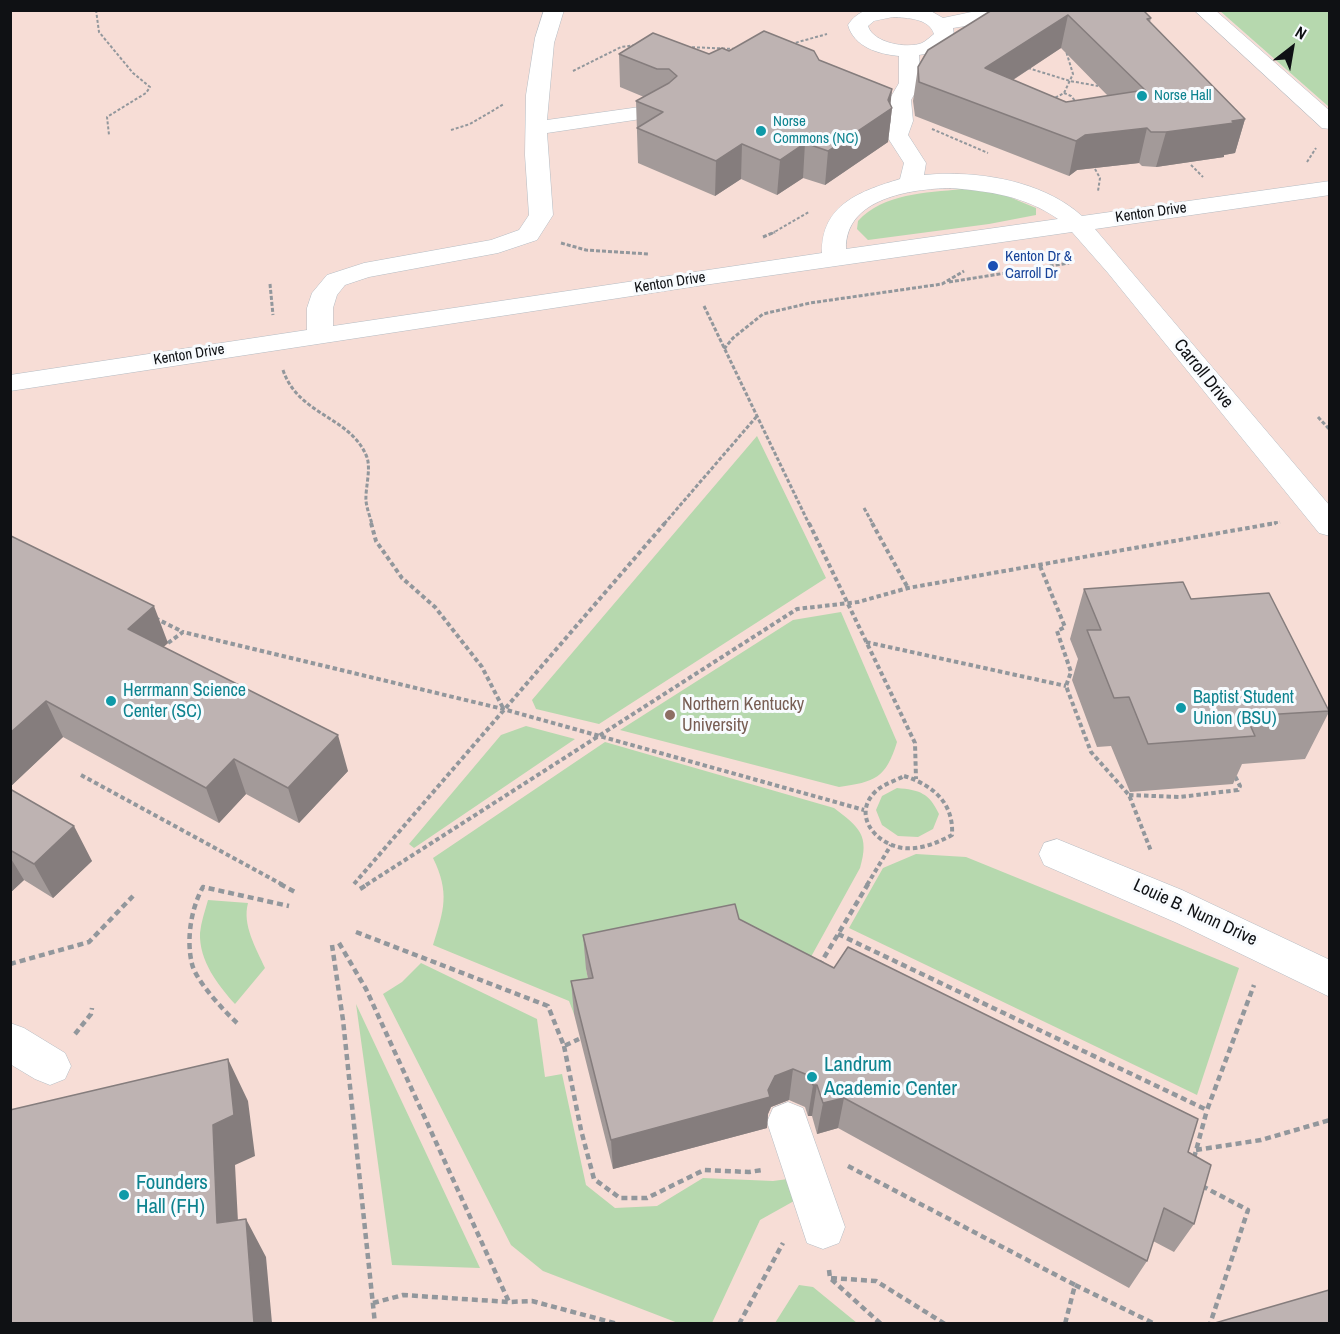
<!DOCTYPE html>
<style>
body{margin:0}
#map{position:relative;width:1340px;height:1334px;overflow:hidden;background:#e7eef5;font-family:"Archivo Narrow",sans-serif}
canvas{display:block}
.frame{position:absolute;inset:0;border:12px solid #0f1114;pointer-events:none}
.north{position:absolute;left:1262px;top:18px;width:60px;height:60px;-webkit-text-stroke:4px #f8fbfe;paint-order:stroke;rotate:31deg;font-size:16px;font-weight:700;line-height:24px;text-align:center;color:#0f1114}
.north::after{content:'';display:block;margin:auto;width:21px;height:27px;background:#0f1114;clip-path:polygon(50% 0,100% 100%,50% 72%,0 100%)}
</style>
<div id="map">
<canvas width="1340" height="1334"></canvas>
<div class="frame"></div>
<div class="north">N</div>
</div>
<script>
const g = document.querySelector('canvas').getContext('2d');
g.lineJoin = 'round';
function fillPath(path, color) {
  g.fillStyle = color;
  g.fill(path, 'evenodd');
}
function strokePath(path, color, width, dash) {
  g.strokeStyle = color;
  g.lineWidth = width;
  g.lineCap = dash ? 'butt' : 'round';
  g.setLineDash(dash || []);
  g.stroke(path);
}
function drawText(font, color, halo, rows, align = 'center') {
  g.font = font + ' "Archivo Narrow",sans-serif';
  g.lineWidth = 6;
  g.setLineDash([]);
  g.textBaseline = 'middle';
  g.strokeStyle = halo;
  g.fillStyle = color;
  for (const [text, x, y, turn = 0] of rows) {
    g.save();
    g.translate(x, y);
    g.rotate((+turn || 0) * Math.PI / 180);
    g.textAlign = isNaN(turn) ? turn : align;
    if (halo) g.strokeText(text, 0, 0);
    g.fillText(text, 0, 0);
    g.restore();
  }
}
const education = new Path2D(`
 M10,11H1220L1329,107V1323H11Z`);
const green = new Path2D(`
 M1220,11H1329V107Z
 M962,189L1002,194L1036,208V215L989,224L868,240L857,229L858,221C884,193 925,193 962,189Z
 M757,436L826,578L599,724L536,709L532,700Z
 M841,612L897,742C886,778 875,782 839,787L620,730L793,620Z
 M526,726L575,739L414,848L409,844L501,735Z
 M605,742L834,808C859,827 870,835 860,868L796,984L586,969L595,1011L574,1014L569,1001L433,945C444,910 450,893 433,858Z
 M897,788C920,790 929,793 939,814L933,829L918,837L898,836L882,825L876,810L882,796Z
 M916,854L966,857L1239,968L1197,1095L849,928L883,868Z
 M208,900L248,903C242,925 256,948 265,968L235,1004C218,985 199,961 200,933C201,922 205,911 208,900Z
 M421,963L537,1019L545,1077L562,1074L586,1185L615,1208L657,1206L703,1178L773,1181L788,1179L794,1201L760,1220L712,1323H678L543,1271L511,1245L383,994L402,982Z
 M356,1004L480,1268L392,1265Z
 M799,1285L813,1287L857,1323H775Z`);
const pathFar3 = new Path2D(`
 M96,10L99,32L133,73L150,87L146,93L107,117L109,135
 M791,44L827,34
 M687,47L736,49
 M1028,68L1070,81L1098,86
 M573,71L621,47L637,45
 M1064,93L1071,96L1077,103
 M1051,100L1064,93L1073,74L1066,51
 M932,129L988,153
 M451,130L470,124L504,104
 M1307,162L1316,148
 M1191,165L1203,177
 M1095,169L1100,178L1098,191
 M771,234L809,212`);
const pathFar2 = new Path2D(`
 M763,237L775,232
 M561,243L586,250L648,254
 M949,282L1069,263
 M270,284L273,315
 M704,306L809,524
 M724,349L733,338L763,314L810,303L942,284L964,271
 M283,370C298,415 349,416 366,455C372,467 365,488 366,501C367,509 370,517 372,524
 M1318,417L1330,430
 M864,508L873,524
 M664,524L757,416
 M1268,524L1280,522`);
const pathFar1 = new Path2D(`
 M371,523L376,541L402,578L435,607L482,667L503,708
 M809,523L915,743L916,779
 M872,523L908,588
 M1040,566L1065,627L1057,631L1071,672L1066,686L1091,752L1129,795L1151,851
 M155,618L183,632
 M866,642L1066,686
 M168,643L183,632L503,709L864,810
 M81,775L283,885
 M904,776C933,785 954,803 952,835C937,843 920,850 903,848C875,844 852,815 875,792C883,784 895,781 904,776Z
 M1129,795L1180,797L1238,790L1240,786L1234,774
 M354,884L665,523
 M366,885L797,609L858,602L908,588L1276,523
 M867,885L891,845`);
const path = new Path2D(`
 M280,884L297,893
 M360,889L368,884
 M356,932L548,1006L564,1046L579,1039
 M838,934L1207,1110L1254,985
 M339,943L366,989L509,1302
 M332,945L343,1020L375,1324
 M10,964L89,942L133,896
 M819,966L868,884
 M237,1023C224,1011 196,981 192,964C186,940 191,908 203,887L289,906
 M75,1034L91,1014L92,1008
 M564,1046L581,1130L594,1179L620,1198H647L704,1170L749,1172L762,1170
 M1196,1150L1261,1140L1330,1120
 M1194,1158L1207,1110
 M848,1166L1075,1285L1065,1324
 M1202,1186L1248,1210L1210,1324
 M829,1270L830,1278L881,1324
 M831,1278L876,1281L945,1324
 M1075,1285L1155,1324
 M373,1303L403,1295L509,1302L532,1301L618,1324
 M739,1324L783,1243`);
const minor = new Path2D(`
 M544,10H564L554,43L547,120L661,104L669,105L672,110L669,115L661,116L547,133L553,215L537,240L498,253L369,277L345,285L337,295L333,308V326L822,253C821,204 861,191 900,179L904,163L886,135L891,121L889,100L899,83V56C878,54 854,47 848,25C853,17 859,13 867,10H929L943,18L981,10H1005L990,22L953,28L954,36C946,48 933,53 919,55L921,83L911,100L913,121L908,135L926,163L924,175C976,170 1042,180 1082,216L1330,181V195L1095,229L1330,506V536L1319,533L1108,273L1072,232L704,285L10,391V375L307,330V308L312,293L327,275L364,263L491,240L519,230L529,215L525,155L526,95L535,38ZM893,17C907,18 929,18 934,34C930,37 926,41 922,43C907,49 873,43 868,26L874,21ZM950,188C989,191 1025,196 1058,219L846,249C845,198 911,189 950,188Z
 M1194,10H1215L1330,111V129L1322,128Z
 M1057,839L1182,890L1330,960V997L1177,923L1044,865L1039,854L1044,843Z
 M10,1023L24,1028L65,1053L71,1066L65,1079L50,1085L35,1079L10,1064Z
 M788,1102L803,1108L845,1227L839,1243L823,1249L807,1243L767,1122L773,1108Z`);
const wall = new Path2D(`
 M992,10L1151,18L1150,22L1245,119L1235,153L1224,155V157L1156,167L1142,166L1139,163L1077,170L1069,176L915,116L913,101L918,67ZM1061,48L1108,96L1066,102L1013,80Z
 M729,51L819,60L892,89L890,104L892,108L888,142L825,185L803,178L777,195L741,179L715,196L638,163L636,101L644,97L620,87L619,54H709Z
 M10,537L168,643L163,647L348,771L299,823L246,794L219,823L63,737L10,787Z
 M1084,589L1191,599L1329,709V712L1305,759L1242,764L1233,784L1130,792L1111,746L1097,747L1072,680L1078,659L1070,639Z
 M10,789L92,861L53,898L24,880L10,893Z
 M739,919L1188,1152L1194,1224L1174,1252L1153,1241L1147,1261L1129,1288L838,1128L817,1134L812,1116H808L805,1107L789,1100L771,1107L768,1114L767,1128L613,1169L574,1014L571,981L588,979L586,969L583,935Z`);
const shadedWall = new Path2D(`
 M1068,15L1061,48L979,102L985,68Z
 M892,89L890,109L892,108L888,142L825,185L828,151Z
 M1245,119L1235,153L1224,155V157L1156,167L1166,132Z
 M1147,128L1139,163L1077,170L1069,176L1076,141L1085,135Z
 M805,143L803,178L777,195L780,160Z
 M742,144L741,179L715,196L716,161Z
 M154,606L168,643L143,666L128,629Z
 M46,701L63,737L10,787V733Z
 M338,735L348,771L299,823L288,788Z
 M234,759L246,794L219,823L206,788Z
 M74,826L92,861L53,898L34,864Z
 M10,857L24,880L10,893Z
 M228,1059L248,1101L255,1156L235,1165L240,1260L217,1223L213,1125Z
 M793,1069L789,1100L771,1107L768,1114L767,1128L613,1169L611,1140L768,1090L775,1076Z
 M813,1085H817L812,1116H808Z
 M844,1098L838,1128L817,1134L823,1103Z
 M246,1219L266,1257L272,1323H254Z`);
const building = new Path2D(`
 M992,10H1143L1151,18L1147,19L1245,119L1232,121L1234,123L1166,132H1151L1147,128L1085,135L1076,141L919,82L918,67L928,50ZM1068,15L1145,90L1066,102L985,68Z
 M764,31L814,51L819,60L892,89L888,100L892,108L828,151L805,143L780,160L742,144L716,161L637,128L663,112L636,101L669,83L677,76L669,69H657L619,54L653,33L709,54L722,48L729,51Z
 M11,536L154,606L128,629L338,735L288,788L234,759L206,788L46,701L10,733V537Z
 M1183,582L1191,599L1269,593L1329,711L1246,716L1255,736L1148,744L1129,697L1114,698L1087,630H1101L1084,589Z
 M10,789L74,826L34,864L10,850Z
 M735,904L739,919L834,968L848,947L1198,1119L1188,1152L1211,1165L1194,1224L1164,1208L1147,1261L844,1098L823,1103L817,1085H813L810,1076L793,1069L775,1076L768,1090L770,1097L611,1140L571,981L593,978L583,935Z
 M228,1059L234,1115L213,1125L217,1223L246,1219L254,1323H10V1110Z
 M1329,1290V1323H1215Z`);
const markers = [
 [1142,96,6,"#0f9aa8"],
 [761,131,6,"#0f9aa8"],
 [993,266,6,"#1a4fb4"],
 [111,701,6,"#0f9aa8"],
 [1181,708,6,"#0f9aa8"],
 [670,715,6,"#8d6e63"],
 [812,1077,6,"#0f9aa8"],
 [124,1195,6,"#0f9aa8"]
];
const farCulturenames = [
 ["Norse Hall",1154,96],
 ["Norse",773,122],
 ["Commons (NC)",773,139]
];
const farStreetnames = [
 ["Kenton Drive",1151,213,-8],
 ["Kenton Drive",670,283,-9],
 ["Kenton Drive",189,355,-9]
];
const farTransitnames = [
 ["Kenton Dr &",1005,257],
 ["Carroll Dr",1005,274]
];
const streetNames = [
 ["Carroll Drive",1203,374,51],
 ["Louie B. Nunn Drive",1195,913,25]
];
const cultureNames = [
 ["Herrmann Science",123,691],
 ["Center (SC)",123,712],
 ["Baptist Student",1193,698],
 ["Union (BSU)",1193,719]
];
const educationNames = [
 ["Northern Kentucky",682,705],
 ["University",682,726]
];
const nearCulturenames = [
 ["Landrum",824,1065],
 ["Academic Center",824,1089],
 ["Founders",136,1183],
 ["Hall (FH)",136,1207]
];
fillPath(education, '#f7ddd6');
fillPath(green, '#b6d8ae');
strokePath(minor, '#b6bdc4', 1);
strokePath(pathFar3, '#92979c', 2, [3, 2]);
strokePath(pathFar2, '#92979c', 3, [4, 2]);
strokePath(pathFar1, '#92979c', 4, [4.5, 3]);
strokePath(path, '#92979c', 4.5, [6, 4]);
fillPath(minor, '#fff');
fillPath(wall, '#a39a99');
fillPath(shadedWall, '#857d7d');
fillPath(building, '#beb3b2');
strokePath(building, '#857d7d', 1.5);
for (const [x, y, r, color] of markers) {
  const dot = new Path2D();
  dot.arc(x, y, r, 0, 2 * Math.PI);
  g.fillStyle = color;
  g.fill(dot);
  strokePath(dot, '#f8fbfe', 2);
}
drawText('15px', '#0d838f', '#f8fbfe', farCulturenames, 'left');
drawText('15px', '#0f1114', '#f8fbfe', farStreetnames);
drawText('15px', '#164399', '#f8fbfe', farTransitnames, 'left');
drawText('18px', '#0f1114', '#f8fbfe', streetNames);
drawText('18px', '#0d838f', '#f8fbfe', cultureNames, 'left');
drawText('18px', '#785e54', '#f8fbfe', educationNames, 'left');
drawText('21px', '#0d838f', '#f8fbfe', nearCulturenames, 'left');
</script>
